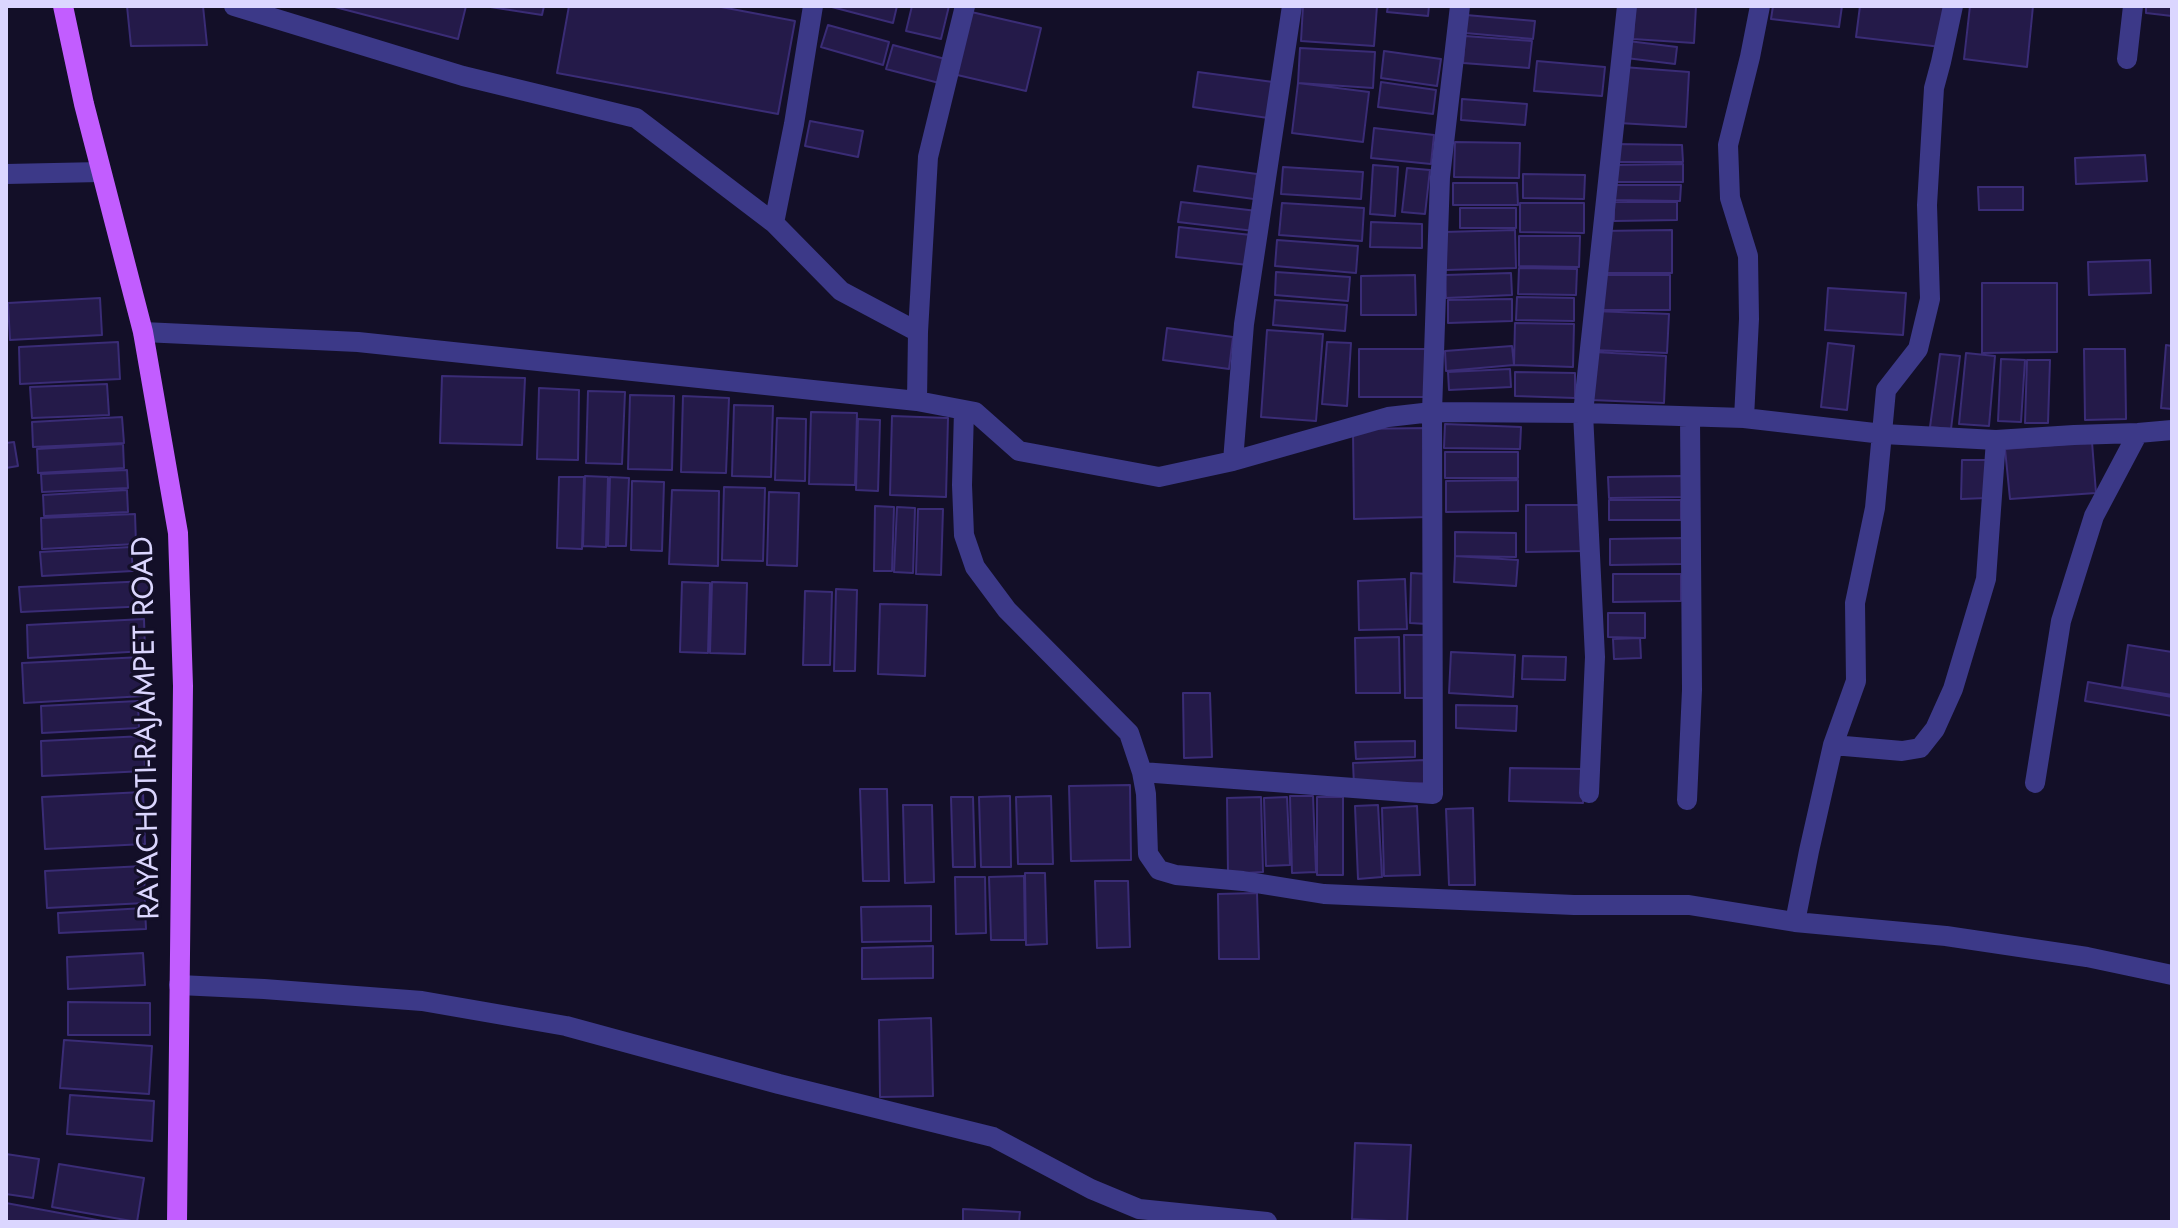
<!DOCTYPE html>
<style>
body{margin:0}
#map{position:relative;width:2178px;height:1228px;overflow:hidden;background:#130f28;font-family:Jost,sans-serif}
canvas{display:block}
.frame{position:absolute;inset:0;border:8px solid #dbd6ff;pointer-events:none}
</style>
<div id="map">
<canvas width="2178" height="1228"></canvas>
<div class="frame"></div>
</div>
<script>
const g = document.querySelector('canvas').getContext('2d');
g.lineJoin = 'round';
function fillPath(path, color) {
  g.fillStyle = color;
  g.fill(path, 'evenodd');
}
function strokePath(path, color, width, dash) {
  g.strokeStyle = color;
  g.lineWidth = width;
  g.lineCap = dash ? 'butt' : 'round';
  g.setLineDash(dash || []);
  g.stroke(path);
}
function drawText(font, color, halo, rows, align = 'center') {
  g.font = font + ' Jost,sans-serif';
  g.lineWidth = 6;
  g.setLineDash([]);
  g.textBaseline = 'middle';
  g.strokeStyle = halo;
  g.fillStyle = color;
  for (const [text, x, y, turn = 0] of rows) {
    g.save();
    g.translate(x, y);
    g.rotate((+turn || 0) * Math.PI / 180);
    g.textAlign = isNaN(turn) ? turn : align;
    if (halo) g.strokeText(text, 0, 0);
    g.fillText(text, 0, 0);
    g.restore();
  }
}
const building = new Path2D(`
 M127,6H203L207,45L131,46Z
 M331,6H466L458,39Z
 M484,6H544L542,15Z
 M569,6H716L795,21L778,114L557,73Z
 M828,6H897L893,23Z
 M912,6H949L941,39L906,31Z
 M1303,6H1377L1374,46L1301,41Z
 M1388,6H1429L1428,16L1387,12Z
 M1635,6H1696L1694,43L1633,39Z
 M1773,6H1842L1839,27L1771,19Z
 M1860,6H1946L1941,47L1856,37Z
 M1970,6H2033L2027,67L1964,59Z
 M2146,6H2172V16L2146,13Z
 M967,11L1041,28L1026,91L953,74Z
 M1466,15L1535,21L1533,39L1465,33Z
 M828,25L889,42L883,65L821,47Z
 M1465,36L1532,41L1529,68L1463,63Z
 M1628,41L1677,47L1675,64L1626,58Z
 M893,45L945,59L939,83L886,69Z
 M1300,48L1375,52L1373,88L1298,83Z
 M1384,51L1441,59L1437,86L1381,78Z
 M1537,61L1605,67L1602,96L1534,91Z
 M1623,67L1689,72L1686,127L1619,123Z
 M1198,72L1273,82L1268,118L1193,107Z
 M1381,82L1436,90L1433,114L1378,107Z
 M1298,83L1369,92L1363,142L1292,133Z
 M1462,99L1527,104L1525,125L1461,120Z
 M810,121L863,131L858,157L805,146Z
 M1374,128L1434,135L1431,164L1371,158Z
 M1455,142L1520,143L1519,178L1454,177Z
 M1614,144L1682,145L1683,162H1614Z
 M2145,155L2147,181L2076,184L2075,158Z
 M1683,164V182H1614L1613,165Z
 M1373,165L1398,167L1395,216L1370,214Z
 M1198,166L1257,174L1254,199L1194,191Z
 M1283,167L1363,172L1361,199L1281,194Z
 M1407,168L1430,170L1425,214L1402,212Z
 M1523,174L1585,175L1584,199L1523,198Z
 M1453,183H1517L1518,205H1453Z
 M1613,185H1681L1680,201L1613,200Z
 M1978,187H2023V210H1979Z
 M1181,202L1257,211L1254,231L1178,222Z
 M1614,202H1677V220L1614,221Z
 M1282,203L1364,208L1362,241L1279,235Z
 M1520,203H1584V233L1520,232Z
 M1460,208H1516V228H1460Z
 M1371,222L1422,224V248L1370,247Z
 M1179,227L1251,235L1248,265L1176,257Z
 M1515,230L1516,268L1446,270L1444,232Z
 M1672,230V273H1600V231Z
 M1519,236H1580L1579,267L1519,266Z
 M1277,240L1358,246L1356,273L1275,266Z
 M2150,260L2151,293L2089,295L2088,262Z
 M1519,268L1577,269L1576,295L1518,294Z
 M1276,272L1350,277L1348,301L1275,295Z
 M1511,273L1512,295L1446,298L1445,275Z
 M1415,275L1416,315H1361V276Z
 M1598,275H1670V310H1598Z
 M1982,283H2057V352L1982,353Z
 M1828,288L1906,293L1903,335L1825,330Z
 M1517,297L1574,298V321L1516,320Z
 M100,298L102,335L10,340L8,303Z
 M1512,299V321L1448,323V300Z
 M1275,300L1347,305L1345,331L1273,325Z
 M1594,311L1669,314L1667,353L1592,350Z
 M1515,323L1574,324L1573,367L1514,365Z
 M1167,328L1233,337L1229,369L1163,360Z
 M1267,330L1323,334L1316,421L1261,417Z
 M118,342L120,379L20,384L19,347Z
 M1327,342L1351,343L1347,406L1322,404Z
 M1828,343L1854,346L1847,410L1821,407Z
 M2166,345L2172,346V409L2161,408Z
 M1512,346L1514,365L1446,371L1445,351Z
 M1359,349H1429V397H1359Z
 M2084,349H2125L2126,419L2085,420Z
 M1594,352L1666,356L1664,403L1591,400Z
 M1966,353L1995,356L1989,426L1959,424Z
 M1940,354L1960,356L1951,429L1930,427Z
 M2001,359L2025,360L2021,422L1998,421Z
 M2027,360H2050L2048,423H2025Z
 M1510,369L1511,387L1449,390L1448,372Z
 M1515,372L1575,373V398L1515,396Z
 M442,376L525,378L522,445L440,443Z
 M107,384L109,415L32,418L30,387Z
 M539,388L579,390L578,460L537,459Z
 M588,391L625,392L622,464L586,463Z
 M630,395L674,396L672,470L628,469Z
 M683,396L729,398L726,473L681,472Z
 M734,405L773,406L771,477L732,476Z
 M811,412L857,413L855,485L809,484Z
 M892,416L948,418L946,497L890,495Z
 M122,417L124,443L33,447L32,422Z
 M777,418L806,419L805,481L775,480Z
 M858,419L880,420L878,491L856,490Z
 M1445,424L1521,427L1520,449L1444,448Z
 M1428,428L1429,517L1354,519L1353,429Z
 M14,442L18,466L6,468V443Z
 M2092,442L2096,493L2010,499L2005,449Z
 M123,444L124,468L38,473L37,449Z
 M1445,452H1518V478H1445Z
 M1962,460H1988L1987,498L1961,499Z
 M127,470L128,488L42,492L41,474Z
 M585,476L608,477L606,547L583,546Z
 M1682,476V497L1609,498L1608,477Z
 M559,477H584L582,549L557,548Z
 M610,477L629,478L626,546H608Z
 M1518,480V511L1446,512V481Z
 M632,481L664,482L662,551L631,550Z
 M724,487L765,488L763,561L722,560Z
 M127,490L128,512L44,516L43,495Z
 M672,490L719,491L718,566L669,564Z
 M769,492L799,493L797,566L767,565Z
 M1609,500H1681V520H1609Z
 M1526,505H1584L1585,551L1526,552Z
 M875,506L894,507L892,571H874Z
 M897,507L915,508L913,573L894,572Z
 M918,509H943L941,575L916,574Z
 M135,514L136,544L42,549L41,518Z
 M1455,532L1516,533V557L1455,556Z
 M1682,538V564L1610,565V539Z
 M131,547L133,571L42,576L40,552Z
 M1455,556L1518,560L1516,586L1454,582Z
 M1411,573L1428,574L1427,624L1410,623Z
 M1613,574H1681V601L1613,602Z
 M1405,579L1407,629L1359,630L1358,581Z
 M148,581L149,606L21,612L19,587Z
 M682,582L710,583L708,653L680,652Z
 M712,582L747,583L745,654L710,653Z
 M836,589L857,590L855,671H834Z
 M805,591L832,592L830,665H803Z
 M880,604L927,605L925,676L878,674Z
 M1608,613H1645V638L1608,637Z
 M144,619L145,651L28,658L27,625Z
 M1404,635H1427L1428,698H1405Z
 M1399,637L1400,693H1356L1355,638Z
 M1640,638L1641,658L1614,659L1613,639Z
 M2128,645L2172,652V695L2122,687Z
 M1451,652L1515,655L1513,697L1449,693Z
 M1523,656L1566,657L1565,680L1522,679Z
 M142,657L144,696L24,703L22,663Z
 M2088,682L2172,697V716L2085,701Z
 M1183,693H1210L1212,757L1184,758Z
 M138,701L139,728L42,733L41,706Z
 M1456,705L1517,706L1516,731L1456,728Z
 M144,736L145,771L42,776L41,741Z
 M1415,741V757L1356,759L1355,742Z
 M1425,760L1426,783L1354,785L1353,763Z
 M1510,768L1583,769V803L1509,801Z
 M1130,785L1131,860L1071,861L1069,786Z
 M860,789H887L889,881H863Z
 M143,792L145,844L45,849L42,797Z
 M1010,796L1011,867H981L979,797Z
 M1051,796L1053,864H1018L1016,797Z
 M1290,796H1313L1316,872L1292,873Z
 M951,797H973L975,867H953Z
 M1261,797L1263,872L1228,874L1227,798Z
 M1287,797L1290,865L1266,866L1264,798Z
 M1317,797H1343V875H1317Z
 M903,805H932L934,882L905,883Z
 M1378,805L1382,877L1358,879L1355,806Z
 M1417,806L1420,875L1384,876L1382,808Z
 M1473,808L1475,885H1449L1446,809Z
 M144,866L145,903L47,908L45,871Z
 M1025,873H1045L1047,944L1026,945Z
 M1024,876L1025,940H991L989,877Z
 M955,877H985L986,933L956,934Z
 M1095,881H1128L1130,947L1097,948Z
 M1257,893L1259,959H1219L1218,894Z
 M931,906V941L862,942L861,907Z
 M145,908L146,929L59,933L58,913Z
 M933,946V978L862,979V948Z
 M143,953L145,985L68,989L67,957Z
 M68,1002L150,1003V1035H68Z
 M931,1018L933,1096L880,1097L879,1020Z
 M64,1040L152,1046L149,1094L60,1088Z
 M70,1095L154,1101L152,1141L67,1134Z
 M1355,1143L1411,1145L1407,1222L1352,1219Z
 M6,1154L39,1159L33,1198L6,1194Z
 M59,1164L144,1178L137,1222L52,1207Z
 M6,1203L108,1222H6Z
 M963,1209L1020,1212L1019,1222H963Z`);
const minor = new Path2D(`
 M234,6L463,76L636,118L774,223L841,291L918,332
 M2127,59L2133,6
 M6,174L101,172
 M774,223L794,124L813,6
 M143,332L358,342L917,401L975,412L1019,451L1159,477L1233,461L1388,417L1432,412L1583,413L1744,418L1883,434L1996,440L2074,435L2138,433L2172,430
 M917,401L918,332L928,157L965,6
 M964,410L962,485L964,535L975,567L1007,610L1129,733L1142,772L1146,794L1148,854L1159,870L1176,875L1243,881L1324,894L1574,905H1689L1795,922L1946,936L2087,957L2172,975
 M1744,418L1749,319L1748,256L1730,198L1728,145L1750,57L1760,6
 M1233,461L1244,324L1292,6
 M1833,745L1902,751L1920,748L1935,729L1953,689L1986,579L1996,440
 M1142,772L1433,794L1432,412L1440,177L1460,6
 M2035,783L2061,621L2094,516L2138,433
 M1589,793L1595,657L1583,413L1627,6
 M1687,800L1692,690L1690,417
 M1795,922L1809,851L1833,745L1856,681L1855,603L1875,508L1886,390L1918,349L1930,299L1927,205L1934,88L1941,62L1953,6
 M179,985L264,989L422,1001L566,1026L779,1084L993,1137L1091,1189L1139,1209L1267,1222`);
const major = new Path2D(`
 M63,6L84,104L143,332L178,533L183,686L177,1222`);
const streetNames = [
 ["RAYACHOTI-RAJAMPET ROAD",148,728,-91]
];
fillPath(building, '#241a49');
strokePath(building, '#3a2c76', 2);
strokePath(minor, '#3c3988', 20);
strokePath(major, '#c25dff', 20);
drawText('30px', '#dbd6ff', '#130f28', streetNames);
</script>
